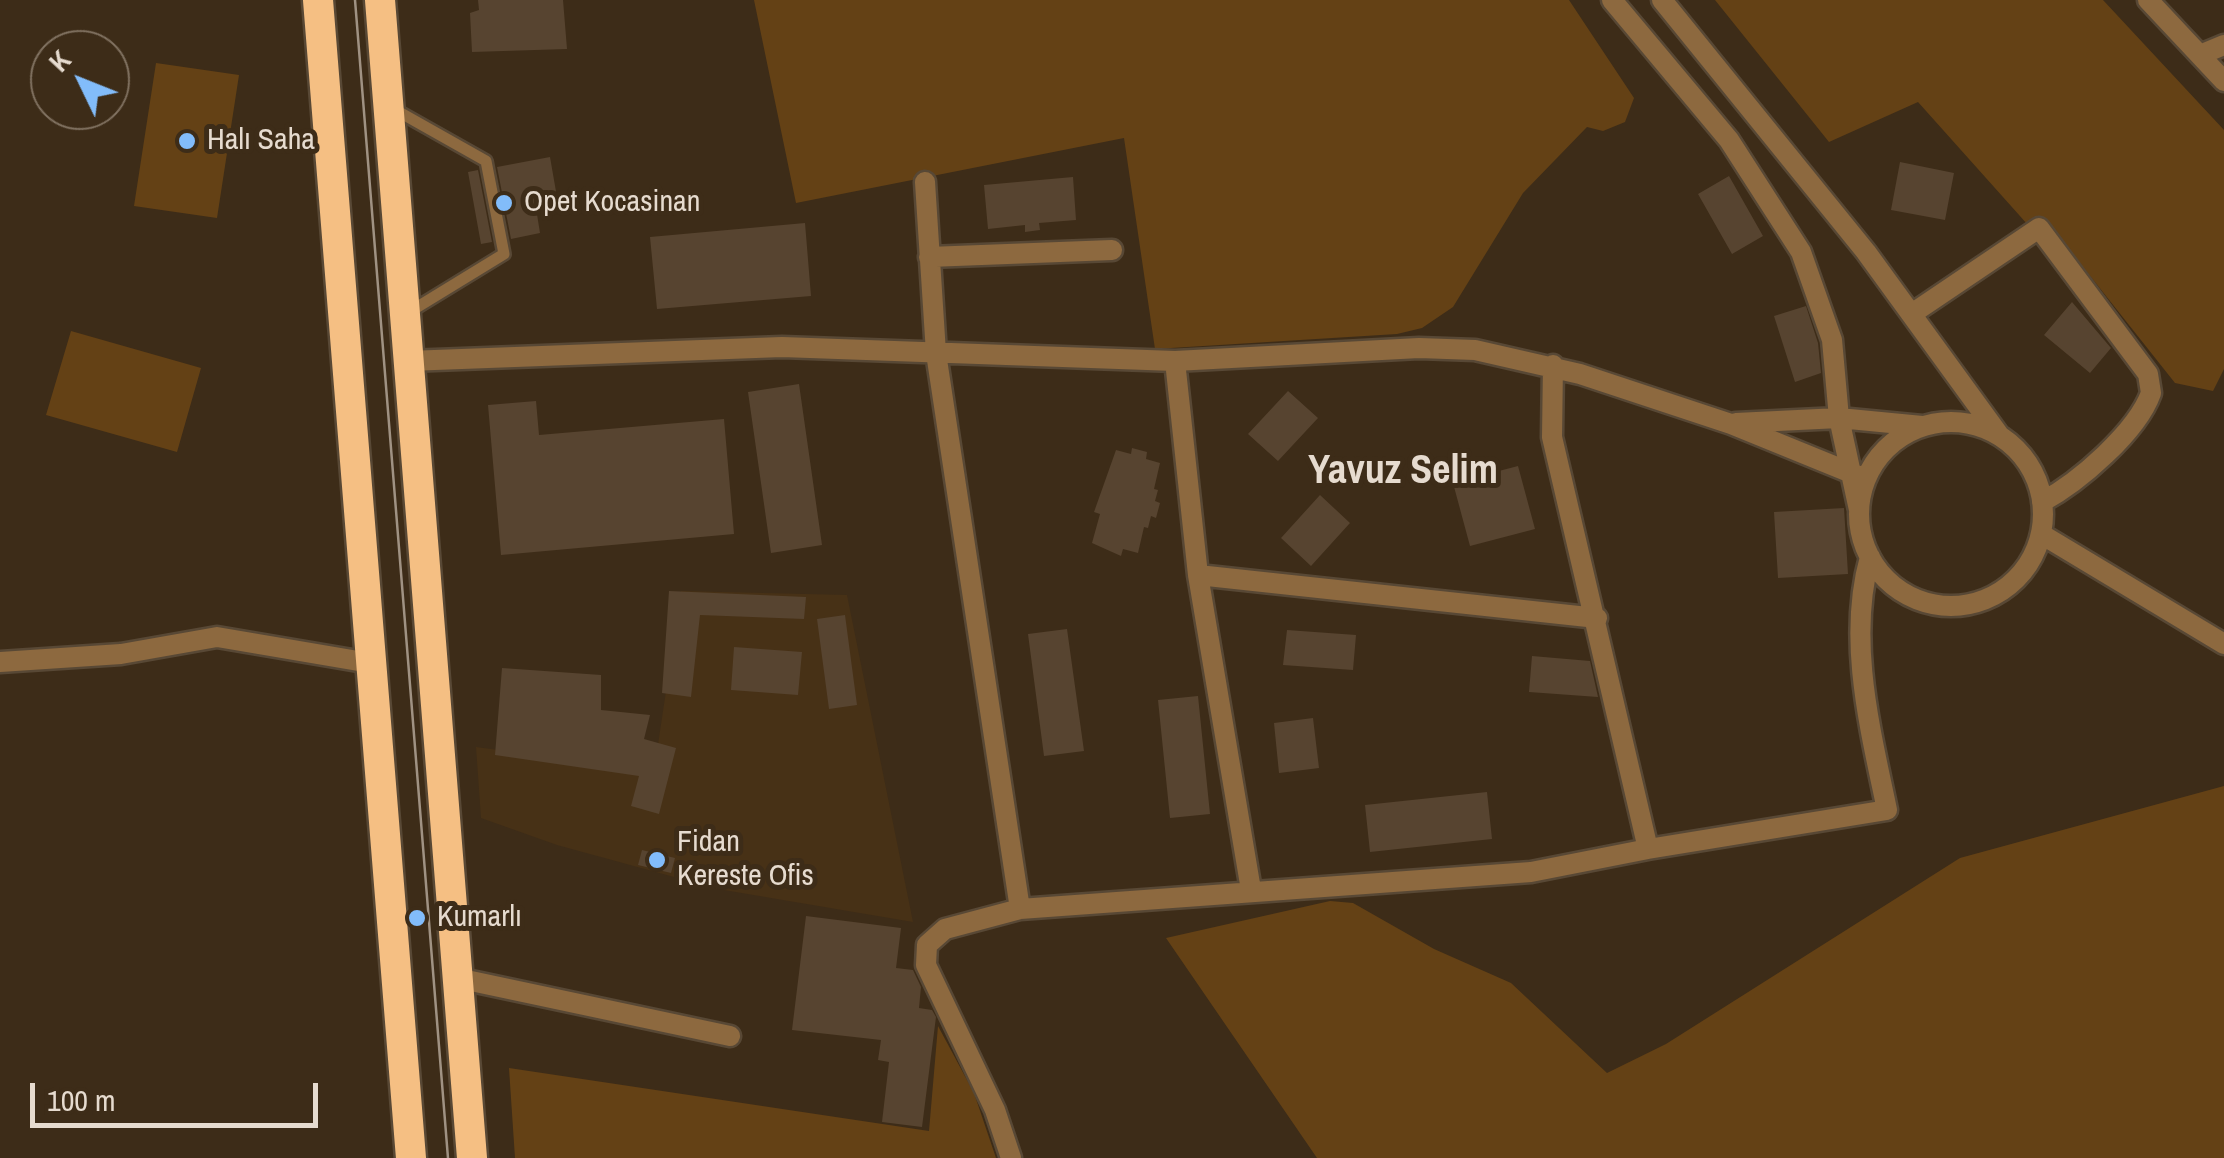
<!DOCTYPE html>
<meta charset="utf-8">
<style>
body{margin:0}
#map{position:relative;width:2224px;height:1158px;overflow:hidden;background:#3d2c18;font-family:"Archivo Narrow",sans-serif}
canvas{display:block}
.north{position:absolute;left:30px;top:30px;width:100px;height:100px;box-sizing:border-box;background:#3d2c18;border:2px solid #817261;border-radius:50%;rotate:313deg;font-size:28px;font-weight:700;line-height:40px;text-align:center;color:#e6dbcf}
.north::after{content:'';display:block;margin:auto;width:35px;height:45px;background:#82bcfa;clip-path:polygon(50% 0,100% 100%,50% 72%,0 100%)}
.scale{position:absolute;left:30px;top:1083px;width:288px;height:45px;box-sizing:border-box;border:5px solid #e6dbcf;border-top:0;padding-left:12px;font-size:30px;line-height:35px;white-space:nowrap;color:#e6dbcf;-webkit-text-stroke:8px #3d2c18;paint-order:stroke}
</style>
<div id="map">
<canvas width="2224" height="1158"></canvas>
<div class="north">K</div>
<div class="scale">100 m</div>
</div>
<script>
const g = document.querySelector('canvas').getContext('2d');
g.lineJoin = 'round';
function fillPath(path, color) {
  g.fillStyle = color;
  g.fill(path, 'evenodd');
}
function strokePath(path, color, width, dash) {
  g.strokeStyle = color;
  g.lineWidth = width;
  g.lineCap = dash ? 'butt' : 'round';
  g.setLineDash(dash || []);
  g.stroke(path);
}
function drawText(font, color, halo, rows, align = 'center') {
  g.font = font + ' "Archivo Narrow",sans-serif';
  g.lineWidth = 10;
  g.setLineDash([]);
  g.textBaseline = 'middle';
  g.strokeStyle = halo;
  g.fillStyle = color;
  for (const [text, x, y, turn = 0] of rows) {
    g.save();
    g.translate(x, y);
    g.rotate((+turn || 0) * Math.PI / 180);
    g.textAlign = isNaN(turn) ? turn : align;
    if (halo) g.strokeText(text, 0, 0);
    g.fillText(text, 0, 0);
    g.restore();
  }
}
const built = new Path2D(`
 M681,591L847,595L913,922L718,889L557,845L481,818L476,747L654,771Z`);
const green = new Path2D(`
 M754,0H1569L1634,98L1625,122L1603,131L1587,127L1523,193L1453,307L1422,328L1397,334L1155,349L1124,138L796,203Z
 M1715,0H2103L2224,130V369L2213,391L2175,383L2056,233L2042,219L2028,225L1918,102L1829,142Z
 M156,63L239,75L217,218L134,206Z
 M71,331L201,368L177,452L46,415Z
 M2224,786V1158H1317L1166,938L1330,901L1353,903L1434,949L1511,983L1607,1073L1666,1044L1960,858Z
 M938,1026L974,1093L996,1158H515L509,1068L929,1131Z`);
const building = new Path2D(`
 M478,0H563L567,49L472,52L470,13L479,10Z
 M550,157L558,203L536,208L540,233L511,239L497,167Z
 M1900,162L1954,173L1945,220L1891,210Z
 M478,170L492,242L481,244L468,172Z
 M1729,176L1763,236L1732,254L1698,194Z
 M1073,177L1076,220L1039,223L1040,230L1025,232V225L988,229L984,185Z
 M805,223L811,296L657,309L650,237Z
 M2072,302L2111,348L2090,373L2044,335Z
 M1806,306L1818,343L1821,373L1795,382L1774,316Z
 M799,384L822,545L771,553L748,392Z
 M1288,391L1318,418L1278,461L1248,434Z
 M536,401L539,435L724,419L734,534L501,555L488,405Z
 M1132,448L1147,452L1146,459L1160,463L1154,489L1158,490L1155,501L1160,503L1156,518L1151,516L1148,528L1144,527L1138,553L1123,549L1121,556L1092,543L1100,514L1094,512L1116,450L1131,454Z
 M1518,466L1535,529L1470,546L1453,483Z
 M1320,495L1350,523L1311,566L1281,538Z
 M1844,508L1848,574L1778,578L1774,512Z
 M669,591L806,597L804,619L700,615L691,697L662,693Z
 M845,615L857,705L829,709L817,619Z
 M1067,629L1084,751L1044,756L1028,634Z
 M1287,630L1356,635L1353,670L1283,665Z
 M734,647L802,652L798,695L731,690Z
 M1532,656L1590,661L1598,697L1529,692Z
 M502,668L601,675V710L650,715L644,739L676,748L659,814L631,806L639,776L495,755Z
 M1198,696L1210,814L1170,818L1158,700Z
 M1313,718L1319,768L1279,773L1274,723Z
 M1487,792L1492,839L1370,852L1365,805Z
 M642,850L675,858L671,873L638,865Z
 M806,916L901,928L896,968L913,970L921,987L919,1008L932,1010L936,1017L922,1127L882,1122L889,1062L878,1060L881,1040L792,1030Z`);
const lane = new Path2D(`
 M392,108L486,161L504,254L406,314`);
const street = new Path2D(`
 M1612,0L1729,140L1801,252L1832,340L1839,418L1859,510
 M1662,0L1866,252L1999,435
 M2148,0L2224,81
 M2200,55L2224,45
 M925,182L936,353L1020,909
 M929,257L1112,250
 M1913,313L2039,228L2148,374L2151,393C2137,432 2079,482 2042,502
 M408,361L782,347L1175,361L1419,348L1475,350L1580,374L1731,424L1866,479
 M1175,361L1198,575L1251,890
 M1553,365L1552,437L1648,849L1887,810C1870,728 1847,639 1870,557
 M1859 514a92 92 0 1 1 184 0a92 92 0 1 1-184 0Z
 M1736,423L1839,418L1922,426
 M2041,534L2224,644
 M1198,575L1597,618
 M0,662L121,654L217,637L370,663
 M457,978L730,1036
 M1011,1158L995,1110L926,965L927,945L945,929L1020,909L1531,872L1648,849`);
const highway = new Path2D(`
 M318,0L411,1158
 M380,0L472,1158`);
const tram = new Path2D(`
 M355,0L448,1158`);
const markers = [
 [187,141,10,"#82bcfa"],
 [504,203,10,"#82bcfa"],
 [657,860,10,"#82bcfa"],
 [417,918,10,"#82bcfa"]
];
const poiNames = [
 ["Halı Saha",207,141],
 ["Opet Kocasinan",524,203],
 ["Fidan",677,843],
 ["Kereste Ofis",677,877],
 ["Kumarlı",437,918]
];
const districtNames = [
 ["Yavuz Selim",1403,472]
];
fillPath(built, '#473116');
fillPath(green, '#644115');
fillPath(building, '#574430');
strokePath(lane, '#584835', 16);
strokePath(street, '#584835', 25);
strokePath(highway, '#584835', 35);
strokePath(lane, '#8d693f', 11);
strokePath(street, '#8d693f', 20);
strokePath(highway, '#f5bf83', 30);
strokePath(tram, '#a09283', 2.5);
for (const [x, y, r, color] of markers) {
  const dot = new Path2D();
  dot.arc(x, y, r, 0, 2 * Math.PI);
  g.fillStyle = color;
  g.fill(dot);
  strokePath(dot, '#3d2c18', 4);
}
drawText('30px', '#e6dbcf', '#3d2c18', poiNames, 'left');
drawText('bold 40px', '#e6dbcf', '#3d2c18', districtNames);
</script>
